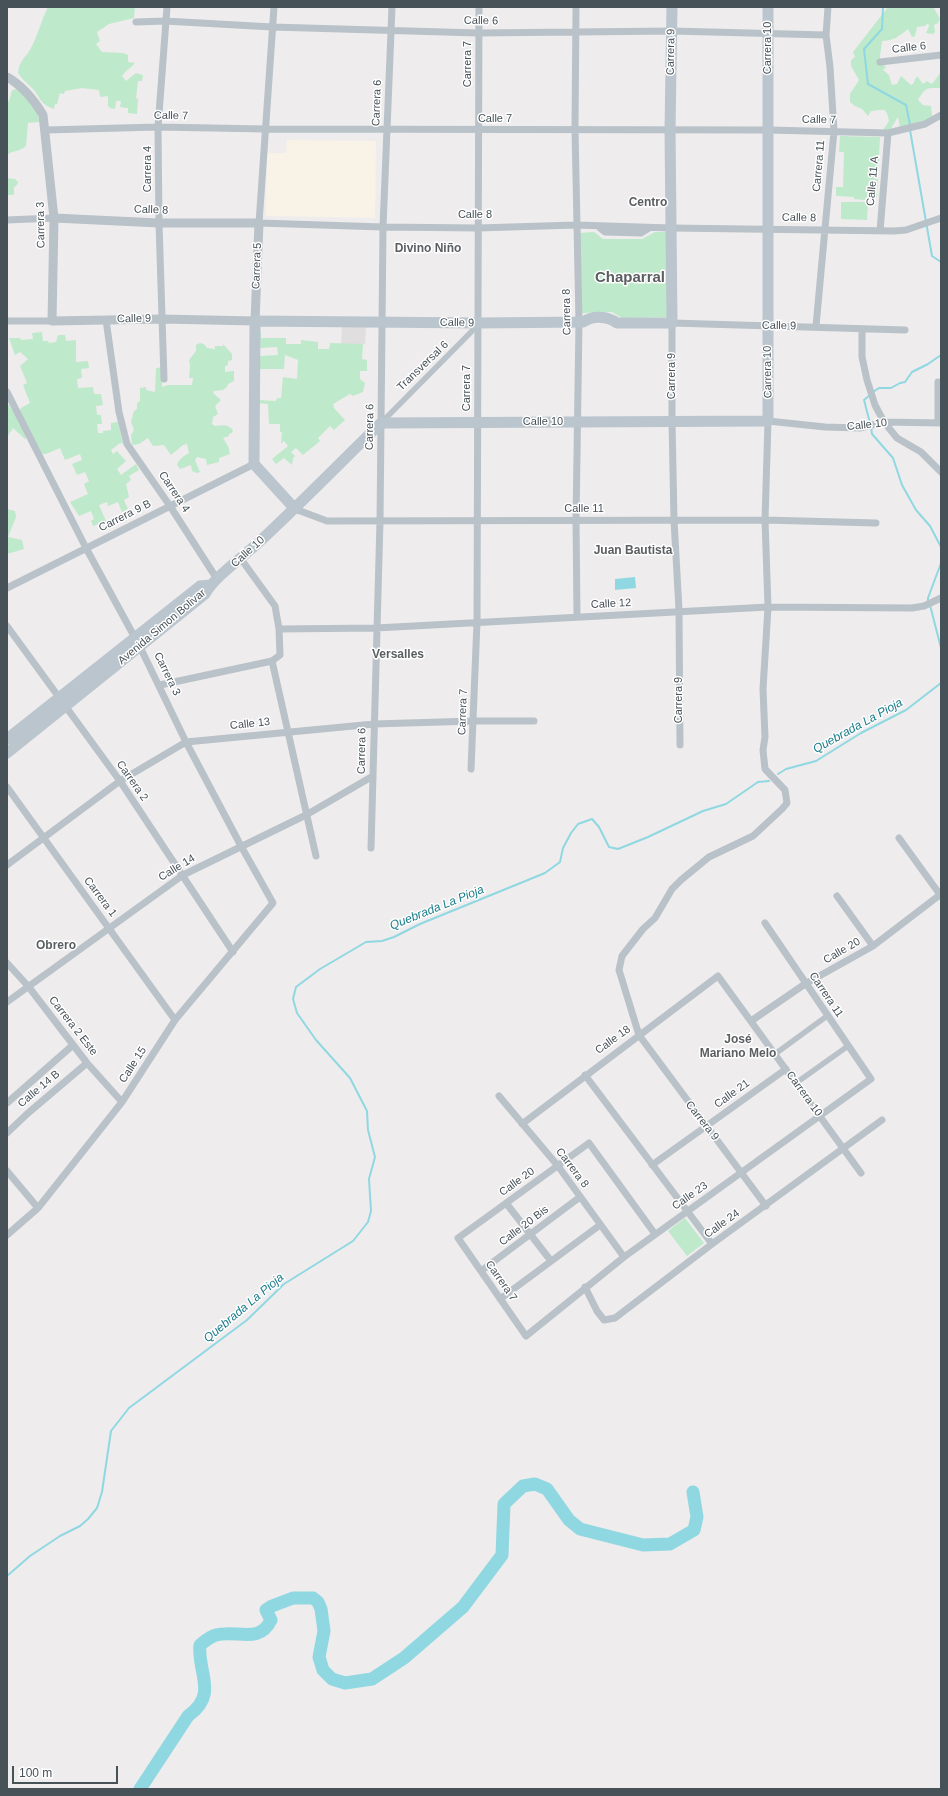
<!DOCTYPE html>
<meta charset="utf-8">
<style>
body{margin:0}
#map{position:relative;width:948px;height:1796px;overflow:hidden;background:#efeced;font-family:Arial,sans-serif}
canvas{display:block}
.frame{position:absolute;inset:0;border:8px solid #475158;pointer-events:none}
.scale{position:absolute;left:12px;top:1766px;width:106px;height:18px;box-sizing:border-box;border:2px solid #475158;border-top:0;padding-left:5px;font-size:12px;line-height:14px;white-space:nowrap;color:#475158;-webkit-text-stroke:3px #fff;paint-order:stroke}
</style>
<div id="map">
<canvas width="948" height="1796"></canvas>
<div class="frame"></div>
<div class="scale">100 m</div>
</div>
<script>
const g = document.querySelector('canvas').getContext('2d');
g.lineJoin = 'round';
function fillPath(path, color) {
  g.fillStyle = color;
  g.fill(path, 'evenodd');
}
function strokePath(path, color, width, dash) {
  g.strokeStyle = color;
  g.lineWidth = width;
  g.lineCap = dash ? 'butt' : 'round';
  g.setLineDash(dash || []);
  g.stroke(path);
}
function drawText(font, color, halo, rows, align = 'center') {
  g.font = font + ' Arial,sans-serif';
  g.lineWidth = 3;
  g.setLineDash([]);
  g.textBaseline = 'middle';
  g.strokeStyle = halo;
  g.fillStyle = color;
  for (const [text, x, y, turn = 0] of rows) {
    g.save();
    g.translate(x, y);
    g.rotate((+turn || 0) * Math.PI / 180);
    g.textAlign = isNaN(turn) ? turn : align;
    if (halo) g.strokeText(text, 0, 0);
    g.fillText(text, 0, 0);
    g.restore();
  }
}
const commercial = new Path2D(`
 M287,140L376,141L375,218L266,216L267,153H286Z`);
const education = new Path2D(`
 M342,325L366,326L365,344H341Z`);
const green = new Path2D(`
 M48,7H135L134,18L109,24L97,32L100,41L96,44L102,52L123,53L128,55V62L135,63C131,68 126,70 122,76L126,81L136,73L143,75L142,81H138L136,98L138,99L137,114L128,113V108L120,107L121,101H116L115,109L110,108L108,106V96L100,97L99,90L82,88L65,91L64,94L60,93L57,104H55L54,109C39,104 41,97 31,87C26,82 22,79 18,73C20,59 25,59 31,48C38,35 41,21 48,7Z
 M888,7H935L934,8L940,19L938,23L934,25L935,32L933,34L926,33L929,26L928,23L925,26L917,27L915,36L912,37L908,29C900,36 893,41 882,41L879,64L884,65L886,67L883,70L889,75L892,85L897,84L901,76L911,85L913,84L917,76L923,84L927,81L932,84L941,72V88C926,88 926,87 918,100L923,105L931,106L932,116L927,120L900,127L898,117L890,130H883L889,121C886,106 884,110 871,111L868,116L862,109L855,106L850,102V94L859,80L851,66V60L855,57L853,52Z
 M18,89C26,96 30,106 38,112L39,122L28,123L26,146C19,152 13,150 7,155V101H9L12,90Z
 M840,136L880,137L877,197H866L865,200L854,199V197L836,196V187H843L844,152H839Z
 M7,178L15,179L18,182L17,185L14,187V195H7Z
 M841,202H868L867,220L841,219Z
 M594,232L603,239H642L655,232H666L667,317L622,318L612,312L582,313L580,233Z
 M261,331V338H286V344H301V340L318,342V349H329L330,343L363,344L362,359L367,360V371H360V379L365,383L363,392L353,396L350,394L333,404L334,408L345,420L334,430L330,426L318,438L320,441L303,455L296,448L291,452L295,456L293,458L292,465L284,458L276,464L272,459L288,446L284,441L281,444L282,432H280V424H269L268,404L258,403V400L276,401L277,398H281L283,377L297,379L298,360L285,355L284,369H258L259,356L278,355L277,347L259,348V332Z
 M42,332L43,341H48L49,343L56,342L58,335H65L66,341L76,340V362L88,361L89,368L81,369L82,378L77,379L78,388L93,387L94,394H101L103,405L96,406L97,415H101L102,424H97L98,433H103V431L111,430V423L118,422L123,444L120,443L111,450L113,454L117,451L126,461L117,469L121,475L136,464L139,470L129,476L131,480L126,484L129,497L124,500L128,509L122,512L118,502L108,506L107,502L99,505L106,521L93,526L91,521L94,519L91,511L79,516L70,502L88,494L84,484L89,481L85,472L77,475L72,464L82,460L80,454L65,460L60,448L46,454H42L20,411L21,408L30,403L23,385L27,383L20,366L28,359L20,352L15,355L9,338H20L21,340L33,339L32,333Z
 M200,343L204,344L207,348L215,349V346H223V344L232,354V360L228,361V365L225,366V372L234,371V381L228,384L227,387L223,390L214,391L213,393L221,400L215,406L218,414L213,417L212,424L215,426C222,425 228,424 233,430L232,433L229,434V436L223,438L228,446L230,454L219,458V462L207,465L206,459L197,457L195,460L200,472L197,473L192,471L191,465L180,469L177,465C178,460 185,455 189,453L187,444L183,445L171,455L164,445L153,446L148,438L139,444L132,445L131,435L134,430L131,422L134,411L137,409V403L140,401V388L146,387V390L155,392L156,368L163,367L162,387L168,385H192L193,378H189L190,365L189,360L196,351V345Z
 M7,403C16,414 25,425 26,440L13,428L7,437Z
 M7,509L15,511L16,517L8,537L22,540L24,549L7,554Z
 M685,1218L704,1243L687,1256L668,1231Z`);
const water = new Path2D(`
 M635,577L636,588L615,590V579Z`);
const stream = new Path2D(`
 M883,7L882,29L864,49L868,84L906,105L910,125
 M910,130L932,256L941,262
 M873,392L879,388H891L900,383L905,382L912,372L928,364L941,355
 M870,395L864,400L870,423
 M871,427L872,434L893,458L902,485L916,510L930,526L941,547
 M928,601V598L941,563
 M930,605L941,648
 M778,774L786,769L816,761L861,733L906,710L941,683
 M7,1576L30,1556L60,1536L80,1526L88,1519L97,1508L102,1492L111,1431L129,1408L247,1320L284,1284L353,1241L368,1222L371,1211L369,1179L375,1157L368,1130L367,1111L350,1078L316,1040L297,1013L293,999L296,987L320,969L366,942L382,941L394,937L420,924L545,873L560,862L563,848L571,833L578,824L592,819L599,827L609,847L618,849L648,837L703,811L726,804L758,782L769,781`);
const river = new Path2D(`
 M140,1789L188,1716C219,1694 197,1673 200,1645C205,1641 209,1637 216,1635C236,1629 259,1645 271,1620L266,1610L272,1606L293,1598H313L318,1602L321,1609L324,1631L319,1657L323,1670L332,1679L345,1683L372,1679L404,1658L463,1607L502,1555L504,1504L523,1486L535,1484L547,1489L569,1520L580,1529L643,1545L670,1544L694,1530L697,1517L693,1492`);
const pedestrian = new Path2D(`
 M381,423L479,324
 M775,1054L827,1016
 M796,1083L848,1046`);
const minor = new Path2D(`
 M274,7L259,223L383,227L478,228L576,225L671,228L894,231L906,230L941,218
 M576,7L575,129L579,322L576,520L577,617
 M136,22L165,21L272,27L478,33L672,31L826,35
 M880,62L941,55
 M46,130L158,127L265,129L768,130L888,133L925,124L941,115
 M7,220L54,218
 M598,226L605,232L641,233L649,228
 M880,231L888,133
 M106,320L119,412L127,444L170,506L217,579
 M7,321H52
 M816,326L834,131L830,67L826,35L828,7
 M862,329V357L867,380L875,405L884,422L897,438L921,452L941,472
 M164,379L159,223L158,127L167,7
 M7,392L86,548L140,647L186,742L241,846L273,903L175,1020L122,1102L38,1208L7,1235
 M938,422V382
 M295,509L327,521L765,520L876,523
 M7,588L254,464
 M7,626L120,781L233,952
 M279,629L376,628L768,607L912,608L924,606L941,598
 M272,661L316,856
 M160,685L272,661L280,655L279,629L275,606L241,559
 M680,745L679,610L674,520L672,421V323L905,330
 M471,769L477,622L479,7
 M7,787L175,1020
 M899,838L941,896
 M371,848L380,521L383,227L392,7
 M7,865L120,781L186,742L374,724L474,721H534
 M837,896L873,946
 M7,963L28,986L87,1063L122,1102
 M7,1002L183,875L306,815L373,776
 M751,1021L805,984L873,946L941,894
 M585,1075L712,1244
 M499,1096L558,1166L624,1257
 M7,1103L73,1045
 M522,1124L718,976L861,1173
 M7,1133L27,1114L87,1063
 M652,1165L786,1069
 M7,1171L38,1208
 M506,1203L551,1261
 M766,1206L639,1035L619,970L622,956L643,929L655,918L672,889L681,880L709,857L753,836L782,809L787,803L785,790L765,769L763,750L765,737L763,689L768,607L765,520L768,421L825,427L860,428L884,422L941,423
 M655,1234L589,1143L458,1238L526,1336L624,1257L871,1079L765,923
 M481,1271L580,1197
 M585,1287L597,1311L604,1320L615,1318L712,1244L882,1120
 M500,1299L600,1225`);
const tertiary = new Path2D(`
 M7,77C23,86 34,100 43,115L54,218L52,321L162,319L255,321L259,223H159L54,218`);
const secondary = new Path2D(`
 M295,509L254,464L255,321L479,323L583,322C593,315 607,316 617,323H672L670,130L672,7
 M7,739L200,586L210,585
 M7,753L205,594C215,576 243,557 258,543C300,504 340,463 381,423L768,421V7`);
const streetNames = [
 ["Calle 6",481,21,1],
 ["Carrera 10",768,48,-90],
 ["Calle 6",909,48,-6],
 ["Carrera 9",671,52,-89],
 ["Carrera 7",468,64,-90],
 ["Carrera 6",377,103,-88],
 ["Calle 7",171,116,1],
 ["Calle 7",495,119],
 ["Calle 7",819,120,1],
 ["Carrera 11",819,166,-85],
 ["Carrera 4",148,169,-90],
 ["Calle 11 A",873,181,-85],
 ["Calle 8",151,210,2],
 ["Calle 8",475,215],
 ["Calle 8",799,218,1],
 ["Carrera 3",41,225,-91],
 ["Carrera 5",257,266,-88],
 ["Carrera 8",567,312,-91],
 ["Calle 9",134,319,-1],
 ["Calle 9",457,323,1],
 ["Calle 9",779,326,1],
 ["Transversal 6",423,366,-44],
 ["Carrera 10",768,372,-91],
 ["Carrera 9",672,376,-90],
 ["Carrera 7",467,388,-90],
 ["Calle 10",543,422],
 ["Calle 10",867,425,-6],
 ["Carrera 6",370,427,-89],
 ["Carrera 4",174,492,56],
 ["Calle 11",584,509],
 ["Carrera 9 B",125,516,-27],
 ["Calle 10",248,552,-42],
 ["Calle 12",611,604,-3],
 ["Avenida Simon Bolivar",162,627,-40],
 ["Carrera 3",167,674,64],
 ["Carrera 9",679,700,-90],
 ["Carrera 7",463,712,-88],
 ["Calle 13",250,724,-6],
 ["Carrera 6",362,751,-89],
 ["Carrera 2",132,781,55],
 ["Calle 14",177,868,-31],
 ["Carrera 1",100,897,53],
 ["Calle 20",842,951,-30],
 ["Carrera 11",826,995,56],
 ["Carrera 2 Este",73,1026,52],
 ["Calle 18",613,1040,-36],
 ["Calle 15",133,1065,-57],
 ["Calle 14 B",39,1089,-40],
 ["Calle 21",732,1094,-36],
 ["Carrera 10",804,1094,54],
 ["Carrera 9",702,1121,52],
 ["Carrera 8",572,1168,53],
 ["Calle 20",517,1182,-36],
 ["Calle 23",690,1196,-35],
 ["Calle 24",722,1224,-36],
 ["Calle 20 Bis",524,1226,-37],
 ["Carrera 7",501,1281,55]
];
const neighbourhoodNames = [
 ["Centro",648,203],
 ["Divino Niño",428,249],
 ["Juan Bautista",633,551],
 ["Versalles",398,655],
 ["Obrero",56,946],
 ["José",738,1040],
 ["Mariano Melo",738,1054]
];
const waterNames = [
 ["Quebrada La Pioja",858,726,-29],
 ["Quebrada La Pioja",437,908,-22],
 ["Quebrada La Pioja",244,1308,-40]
];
const districtNames = [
 ["Chaparral",630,278]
];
fillPath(commercial, '#f9f2e6');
fillPath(education, '#e0dede');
fillPath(green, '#bee9cb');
fillPath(water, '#8fd8e2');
strokePath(stream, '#8fd8e2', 2);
strokePath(river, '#8fd8e2', 13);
strokePath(pedestrian, '#b9c2c8', 5.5);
strokePath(minor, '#b9c2c8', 7);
strokePath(tertiary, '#b9c2c8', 9);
strokePath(secondary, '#bac5cd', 11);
drawText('11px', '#475158', '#fff', streetNames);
drawText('bold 12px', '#5a5e61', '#fff', neighbourhoodNames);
drawText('italic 12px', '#197d8a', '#fff', waterNames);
drawText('bold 15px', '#5a5e61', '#fff', districtNames);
</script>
